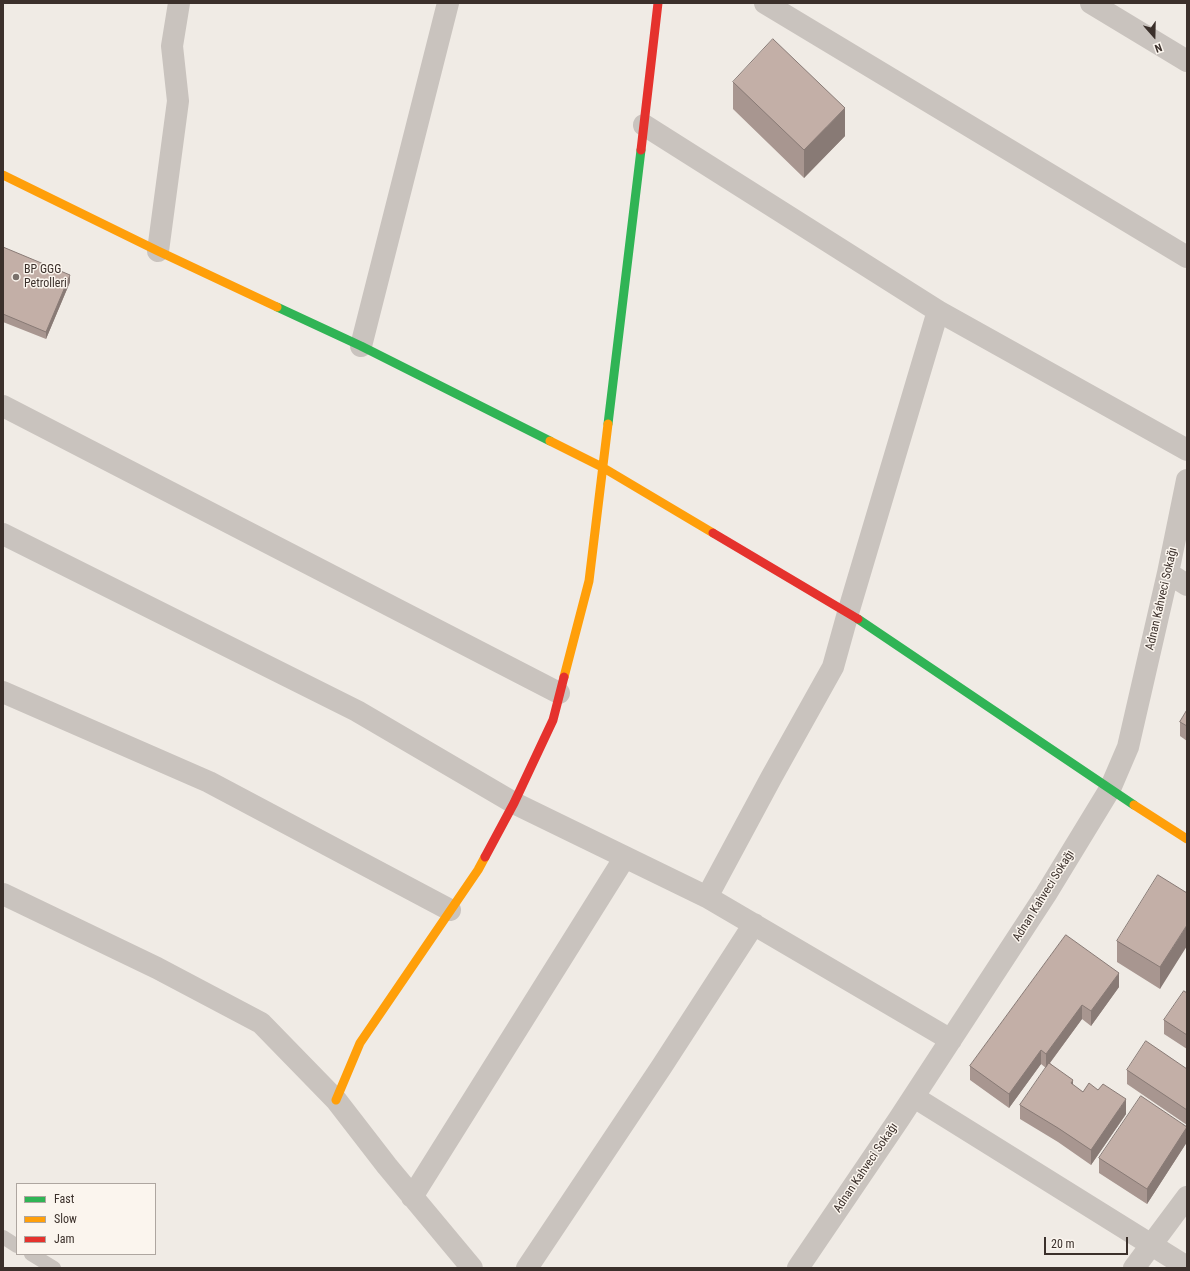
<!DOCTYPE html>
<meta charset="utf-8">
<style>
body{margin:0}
#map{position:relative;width:1190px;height:1271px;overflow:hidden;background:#f0ebe5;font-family:"Roboto Condensed",sans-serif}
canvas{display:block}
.frame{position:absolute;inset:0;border:4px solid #3b302b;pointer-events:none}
.legend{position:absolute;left:16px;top:1183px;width:140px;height:72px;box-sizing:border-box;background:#fbf5ee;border:1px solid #aea6a0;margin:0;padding:5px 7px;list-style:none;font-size:12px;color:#3b302b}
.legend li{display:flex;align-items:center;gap:8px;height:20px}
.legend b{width:20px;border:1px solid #aea6a0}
.north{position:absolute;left:1134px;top:16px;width:40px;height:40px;-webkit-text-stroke:3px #fbf5ee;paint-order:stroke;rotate:160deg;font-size:11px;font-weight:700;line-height:16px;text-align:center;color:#3b302b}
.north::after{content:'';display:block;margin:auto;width:14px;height:18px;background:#3b302b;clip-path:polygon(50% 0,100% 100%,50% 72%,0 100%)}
.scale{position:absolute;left:1044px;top:1237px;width:84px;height:18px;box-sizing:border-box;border:2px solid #3b302b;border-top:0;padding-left:5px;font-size:12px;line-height:14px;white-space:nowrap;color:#3b302b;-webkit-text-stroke:3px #fbf5ee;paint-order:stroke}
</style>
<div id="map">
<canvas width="1190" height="1271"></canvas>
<div class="frame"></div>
<ul class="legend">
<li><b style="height:5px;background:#30b455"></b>Fast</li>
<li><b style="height:5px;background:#ff9f0a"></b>Slow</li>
<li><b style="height:5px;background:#e5322d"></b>Jam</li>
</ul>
<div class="north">N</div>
<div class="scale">20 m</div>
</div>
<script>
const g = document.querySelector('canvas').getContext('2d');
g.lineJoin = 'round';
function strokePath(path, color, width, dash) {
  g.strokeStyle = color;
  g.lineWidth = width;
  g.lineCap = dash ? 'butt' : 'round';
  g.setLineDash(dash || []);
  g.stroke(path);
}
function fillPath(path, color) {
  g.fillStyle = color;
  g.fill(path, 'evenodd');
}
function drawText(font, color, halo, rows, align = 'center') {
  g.font = font + ' "Roboto Condensed",sans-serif';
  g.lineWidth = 3;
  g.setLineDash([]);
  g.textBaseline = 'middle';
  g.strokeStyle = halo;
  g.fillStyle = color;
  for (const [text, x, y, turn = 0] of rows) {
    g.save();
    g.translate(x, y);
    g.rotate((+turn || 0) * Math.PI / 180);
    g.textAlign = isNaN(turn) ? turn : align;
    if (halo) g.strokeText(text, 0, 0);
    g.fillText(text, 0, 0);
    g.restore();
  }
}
const lane = new Path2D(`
 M3,1237L17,1246
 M31,1254L54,1268`);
const street = new Path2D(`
 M765,3L1187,257
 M1091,3L1187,61
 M644,125L938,311L1187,450
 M158,251L178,101L172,46L179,3
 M361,346L448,3
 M3,406L559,693
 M3,534L357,711L514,803L707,897L951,1040
 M1168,573L1187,585
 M3,692L209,782L450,910
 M3,894L157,968L261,1023L336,1100L387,1166L472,1268
 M707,897L771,778L833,667L848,613L938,311
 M914,1097L1187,1267
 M412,1197L625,857
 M527,1268L662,1066L754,924
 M798,1268L899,1119L1046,894L1110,789L1128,747L1168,573L1187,480
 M1134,1268L1187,1197`);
const fast = new Path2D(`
 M277,307L361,346L550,441
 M608,424L641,150
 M858,619L1134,805`);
const slow = new Path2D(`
 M3,175L158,251L277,307
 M550,441L602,467L713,533
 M564,677L589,581L608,424
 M1134,805L1187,839
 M336,1100L360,1043L478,870L485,857`);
const jam = new Path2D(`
 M641,150L658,3
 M713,533L858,619
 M485,857L514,803L553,720L564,677`);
const wall = new Path2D(`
 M733,82L845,136L804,178L733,109Z
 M3,247L70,282L46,339L3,322Z
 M1187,710V741L1180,736V722Z
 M1187,893L1160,989L1117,962V941Z
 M1066,935L1119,987L1091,1026L1082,1019L1050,1063L1073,1085L1083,1092L1126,1114L1091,1165L1058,1142L1020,1119V1105L1046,1068L1041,1064L1009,1108L970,1080V1066Z
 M1187,993V1049L1164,1034V1020Z
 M1187,1069V1125L1127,1084V1070Z
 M1187,1127V1142L1147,1204L1099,1173V1158Z`);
const shadedWall = new Path2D(`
 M845,108V136L804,178V150Z
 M70,275V282L46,339V332Z
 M1187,925V946L1160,989V967Z
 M1119,973V987L1091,1026V1011Z
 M1082,1005V1019L1046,1068V1054Z
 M1041,1050V1064L1009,1108V1094Z
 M1073,1080V1094L1071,1083Z
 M1126,1099V1114L1091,1165V1150Z
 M1187,1127V1142L1147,1204V1189Z`);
const building = new Path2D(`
 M773,39L845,108L804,150L733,82Z
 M3,247L70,275L46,332L3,314Z
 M1187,710V726L1180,722Z
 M1158,875L1187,893V925L1160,967L1117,941Z
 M1066,935L1119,973L1091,1011L1082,1005L1046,1054L1041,1050L1009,1094L970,1066Z
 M1184,991L1187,993V1035L1164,1020Z
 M1146,1041L1187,1069V1110L1127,1070Z
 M1049,1063L1073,1080L1071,1083L1083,1092L1089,1083L1098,1090L1103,1084L1126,1099L1091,1150L1058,1128L1020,1105Z
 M1141,1096L1187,1127L1147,1189L1099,1158Z`);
const markers = [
 [16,277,4,"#7a716c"]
];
const poiNames = [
 ["BP GGG",24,270],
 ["Petrolleri",24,284]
];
const streetNames = [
 ["Adnan Kahveci Sokağı",1162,599,-77],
 ["Adnan Kahveci Sokağı",1044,896,-58],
 ["Adnan Kahveci Sokağı",866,1168,-56]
];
strokePath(lane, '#c9c3be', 14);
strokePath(street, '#c9c3be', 22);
strokePath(fast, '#30b455', 9);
strokePath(slow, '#ff9f0a', 9);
strokePath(jam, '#e5322d', 9);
fillPath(wall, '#a89690');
fillPath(shadedWall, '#887a75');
fillPath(building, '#c3afa7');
strokePath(building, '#887a75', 1);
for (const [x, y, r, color] of markers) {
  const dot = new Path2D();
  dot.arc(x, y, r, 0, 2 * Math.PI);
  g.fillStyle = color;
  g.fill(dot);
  strokePath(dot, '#fbf5ee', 1.5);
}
drawText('12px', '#3b302b', '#fbf5ee', poiNames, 'left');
drawText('12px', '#3b302b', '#fbf5ee', streetNames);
</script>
